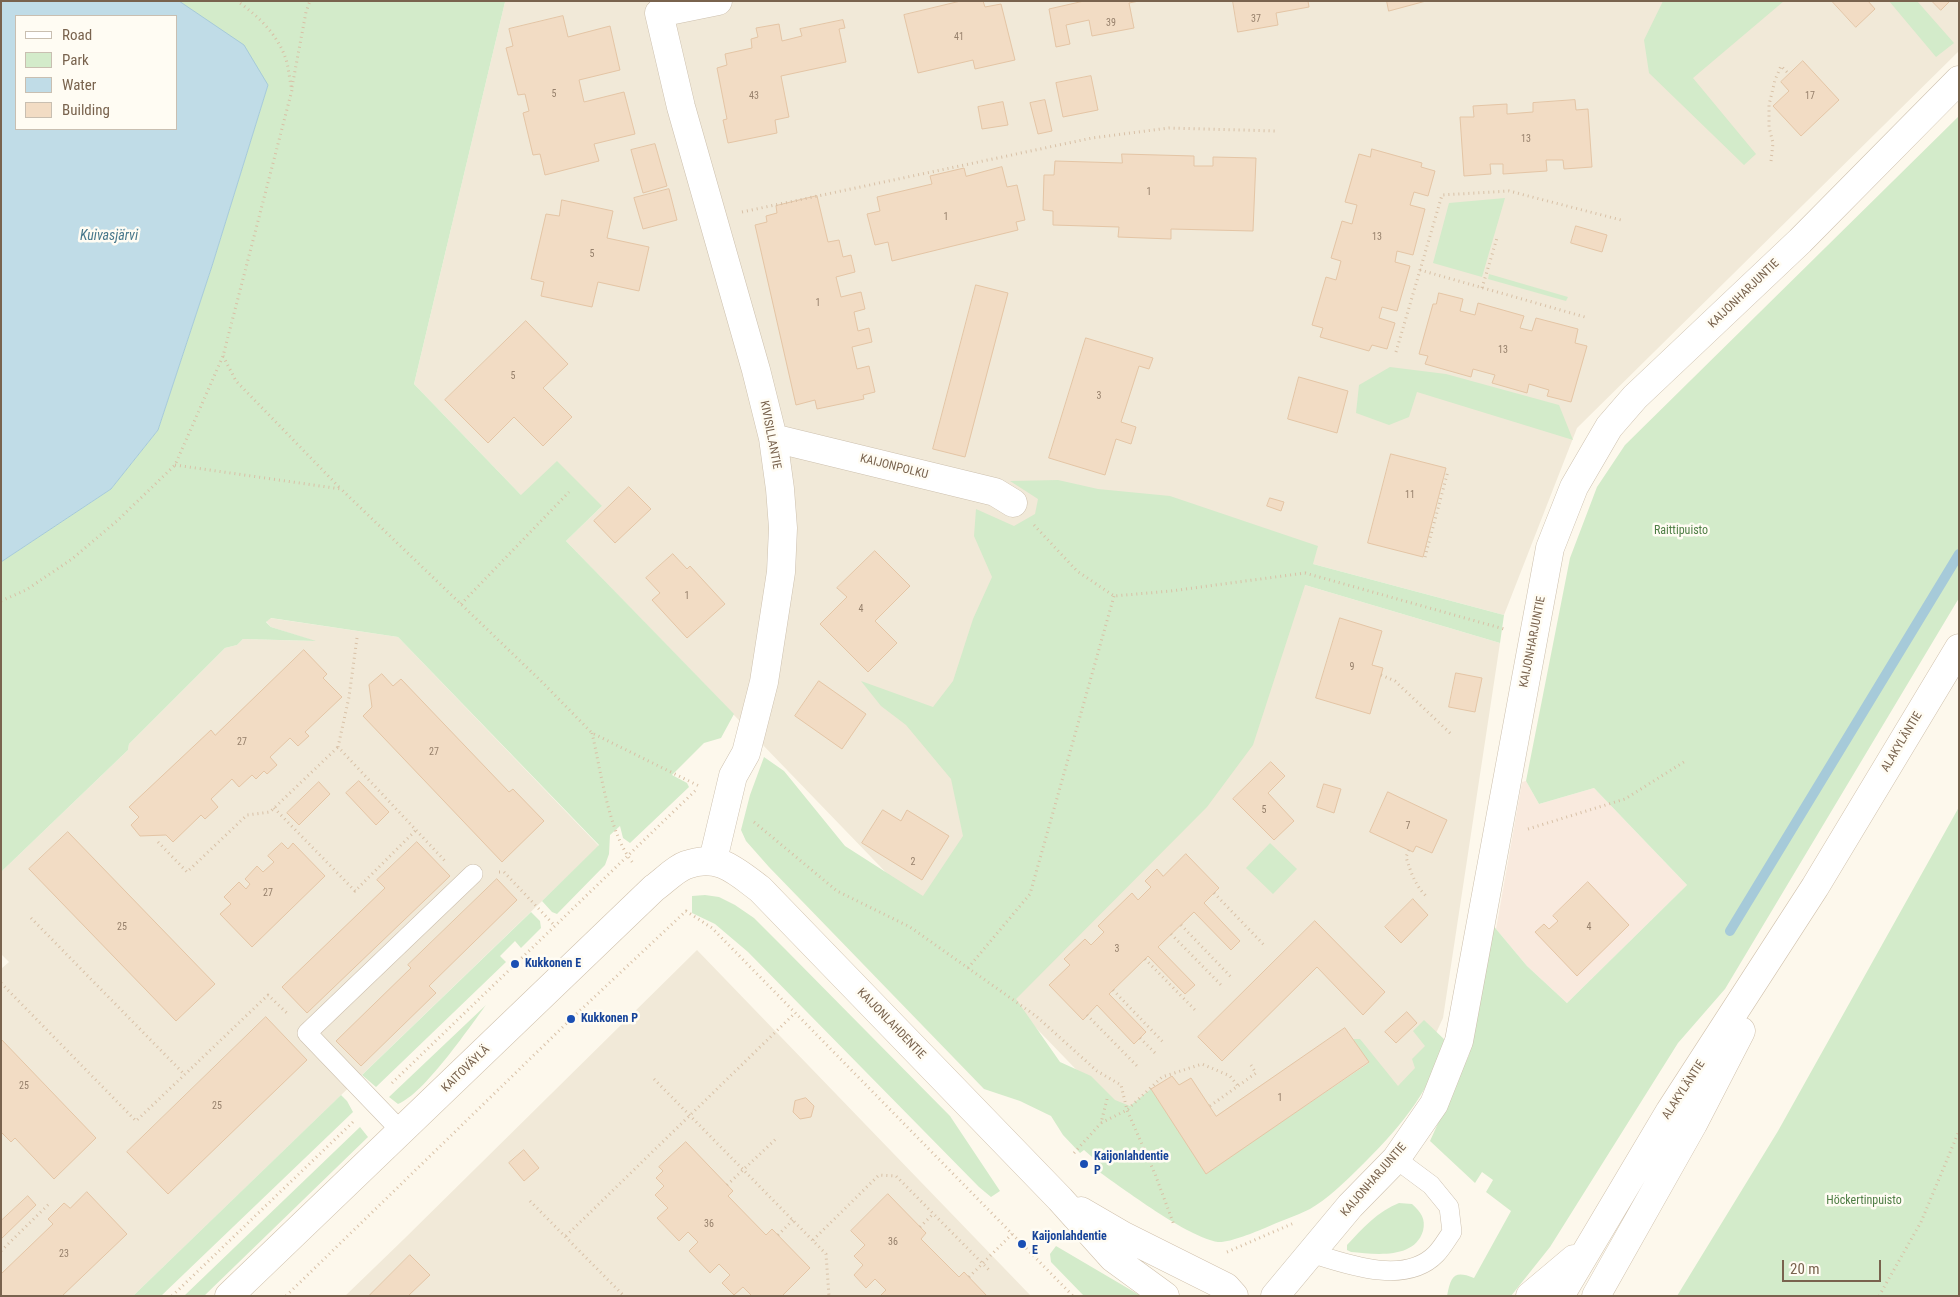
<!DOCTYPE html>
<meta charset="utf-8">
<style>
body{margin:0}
#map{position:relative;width:1960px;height:1297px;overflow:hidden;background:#fdf8ec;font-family:"Roboto Condensed",sans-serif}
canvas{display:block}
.frame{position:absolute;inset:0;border:2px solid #79634e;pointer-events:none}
.legend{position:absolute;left:15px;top:15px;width:162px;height:115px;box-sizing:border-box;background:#fffcf3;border:1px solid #c9bfb1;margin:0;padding:6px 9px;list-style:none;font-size:15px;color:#79634e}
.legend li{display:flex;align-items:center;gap:10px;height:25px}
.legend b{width:25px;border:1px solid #c9bfb1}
.scale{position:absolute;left:1782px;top:1260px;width:99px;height:22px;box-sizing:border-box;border:2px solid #79634e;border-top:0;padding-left:6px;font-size:15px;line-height:18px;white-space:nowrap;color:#79634e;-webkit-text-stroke:4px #fffcf3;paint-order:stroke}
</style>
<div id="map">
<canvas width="1960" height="1297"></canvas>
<div class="frame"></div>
<ul class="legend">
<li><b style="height:6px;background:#fff"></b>Road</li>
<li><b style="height:14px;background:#d3ebca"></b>Park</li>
<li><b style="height:14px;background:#c0dce7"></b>Water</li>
<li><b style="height:14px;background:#f2dcc4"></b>Building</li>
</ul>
<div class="scale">20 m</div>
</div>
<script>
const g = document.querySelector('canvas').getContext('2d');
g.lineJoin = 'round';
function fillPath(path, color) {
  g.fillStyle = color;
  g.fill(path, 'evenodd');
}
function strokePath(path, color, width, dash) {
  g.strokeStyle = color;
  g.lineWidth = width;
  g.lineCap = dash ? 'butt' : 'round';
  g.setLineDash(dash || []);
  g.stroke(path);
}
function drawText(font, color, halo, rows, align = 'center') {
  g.font = font + ' "Roboto Condensed",sans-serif';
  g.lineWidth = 5;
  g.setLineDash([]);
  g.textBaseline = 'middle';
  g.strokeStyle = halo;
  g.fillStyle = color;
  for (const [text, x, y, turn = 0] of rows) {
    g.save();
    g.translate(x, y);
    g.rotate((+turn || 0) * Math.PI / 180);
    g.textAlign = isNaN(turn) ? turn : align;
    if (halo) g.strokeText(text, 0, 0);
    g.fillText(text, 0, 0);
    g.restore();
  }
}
const residential = new Path2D(`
 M508,1H1959V51L1577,428L1504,615L1313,564L1305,585L1500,643L1443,1018L1402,1107L1232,1231L566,541L602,506L521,495L414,384L505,2Z
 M270,618L398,637L599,846L133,1296H1V969L9,962L1,954V872L128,750L129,744L225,648L237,645L243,639L314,641L271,627L266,621Z
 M697,950L1031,1296H345L404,1239Z`);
const commercial = new Path2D(`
 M1526,781L1539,804L1594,788L1687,885L1567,1003L1527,966L1496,929L1522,782Z`);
const green = new Path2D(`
 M179,1H508L505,2L414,384L521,495L557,461L602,506L566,541L734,714L721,738L704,743L672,775L687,783L689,787L630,843L623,838L620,826L610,835L609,854L605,865L557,914L552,912L542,901L599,845L398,637L271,618L266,622L271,627L316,641L243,639L237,645L225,648L129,744L128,750L1,872V562L111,489L158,430L212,266L268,85Z
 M1663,1H1784L1693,78L1756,154L1744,165L1649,73L1644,40Z
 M1889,1H1917L1954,43L1936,57Z
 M1959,116V598L1725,989L1678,1043L1550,1247L1511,1296H1447C1451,1276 1454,1270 1474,1278L1511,1211L1486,1192L1493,1180L1482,1172L1475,1183L1430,1141L1469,1055L1491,923L1527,966L1567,1003L1687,885L1594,788L1539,804L1526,781L1570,558L1597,487L1625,445Z
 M1505,198L1482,277L1433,263L1449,203Z
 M1489,274L1568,297L1566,301L1488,279Z
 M1390,367L1446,374L1559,405L1573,440L1417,392L1409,417L1389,425L1356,413L1359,385Z
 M1058,480L1098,489L1170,496L1318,546L1313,564L1504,615L1500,643L1305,585L1253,745L1207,807L1016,999L1060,1062L1091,1076L1115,1100L1130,1106L1151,1089L1206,1173L1369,1063L1353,1039H1360L1398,1086L1415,1068L1412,1059L1425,1046L1413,1031L1424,1020L1447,1042C1426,1097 1399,1129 1357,1170C1343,1184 1327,1199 1310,1209C1296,1216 1280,1221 1265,1228C1255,1232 1229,1243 1218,1242C1187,1237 1124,1189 1095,1169L1099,1163L1084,1150L1080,1153L1063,1135L1051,1116L1020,1101L984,1089L769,867L746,841L741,830L750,795L764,757L784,771L845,846L923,896L963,836L951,779L906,725L881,706L861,681L933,707L953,681L973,619L992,577L974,536L976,509L1014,526L1035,514L1038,499L1010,481Z
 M1959,807V1296H1677L1778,1131Z
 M1270,843L1297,869L1273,894L1246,868Z
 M705,895L719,897L735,905L754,918L785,949L950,1116L1000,1191L991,1197L979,1187L748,952L715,924L692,913V896Z
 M531,912L540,921L541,928L521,948L515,941L500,956L506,962L376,1087L362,1075Z
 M486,1005C468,1029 424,1094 398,1104L389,1097Z
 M341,1095L347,1101L353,1112L161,1296H133Z
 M360,1127L368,1137L204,1296H184Z
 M1399,1203L1412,1204C1421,1212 1426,1219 1423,1231C1414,1260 1374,1254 1351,1252L1347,1250V1245C1362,1229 1378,1211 1399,1203Z
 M1056,1246L1141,1296H1084L1051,1262L1050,1254Z`);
const water = new Path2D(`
 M1,1H179L244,45L268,85L212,266L158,430L111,489L1,562ZM16,16H176V129H16Z`);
const stream = new Path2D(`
 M1730,931L1959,554`);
const building = new Path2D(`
 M961,1H983L985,7L1001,4L1015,60L975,69L973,60L918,73L904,15Z
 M1139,1L1129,3L1134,28L1092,36L1089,20L1066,25L1070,44L1056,47L1049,9L1084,1Z
 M1233,1H1308L1309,7L1276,13L1278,25L1238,32Z
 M1387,1H1426L1389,11Z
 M1832,1H1868L1875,9L1856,27Z
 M1932,1H1950L1941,10Z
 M563,16L568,37L610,26L620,70L579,80L584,102L624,92L635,134L594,144L599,161L545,175L540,154L533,155L523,113L529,111L525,94L518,95L506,48L513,46L509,29Z
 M843,20L845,28L839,29L846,62L781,76L789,117L775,120L777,133L728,143L723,120L727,119L717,68L727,65L725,54L752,48L751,39L758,37L756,28L779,24L782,41L802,36L800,29Z
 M1803,61L1839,100L1801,136L1773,106L1789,91L1781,82Z
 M1091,76L1098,110L1063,117L1056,83Z
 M1045,100L1052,131L1038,134L1030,103Z
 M1575,100L1576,110L1588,109L1592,167L1564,169L1563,160H1546L1547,171L1503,174V164H1490L1491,174L1464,176L1460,117H1474L1473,106L1507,104V114L1533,112V103Z
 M1003,102L1008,125L982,129L978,107Z
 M655,144L667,186L643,193L631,150Z
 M1372,149L1422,163L1421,167L1435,171L1428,196L1414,192L1410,205L1425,209L1413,255L1397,251L1395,262L1410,266L1397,311L1382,307L1379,318L1395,323L1387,349L1372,345L1369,351L1320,337L1323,328L1312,325L1326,277L1336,280L1341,261L1331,258L1342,221L1352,224L1357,205L1345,202L1359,154L1370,157Z
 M1122,154L1194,156V166H1213V157L1256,158L1253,231L1171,229V239L1118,237L1119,227L1053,225V211L1043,210L1044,175H1054L1055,161L1122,163Z
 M1002,167L1007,187L1017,185L1025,220L1016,222L1018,230L892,261L888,242L875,245L867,214L880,211L877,197L932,184L930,176L964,168L966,176Z
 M669,189L677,220L643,229L634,198Z
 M817,196L828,242L839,240L843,257L851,255L855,272L836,277L841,297L861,292L865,309L854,312L858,331L869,328L872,342L852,347L857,369L869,366L875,392L863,395L864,399L817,409L815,400L796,405L755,225L767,222L766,216L777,213L776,206Z
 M562,200L613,211L607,238L649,247L639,291L598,282L592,307L541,296L544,282L531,279L546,214L559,216Z
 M1576,226L1607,235L1602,252L1571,243Z
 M976,285L1008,293L965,457L933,449Z
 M1439,293L1463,299L1460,311L1475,315L1478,303L1524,316L1520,328L1532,331L1536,318L1578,329L1575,343L1587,346L1571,402L1547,396L1549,390L1529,384L1527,393L1492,383L1495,375L1473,369L1471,377L1425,364L1428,356L1419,354L1433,304H1436Z
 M526,321L568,364L543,388L572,417L543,446L514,417L488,443L445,400Z
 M1086,338L1153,358L1149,369L1139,366L1121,422L1136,427L1131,444L1116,439L1105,475L1049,458Z
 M1299,377L1348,391L1337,433L1288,419Z
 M1391,454L1446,468L1423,557L1368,543Z
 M629,487L651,509L615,543L594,521Z
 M1270,498L1284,502L1281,511L1267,506Z
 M875,551L910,586L875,621L897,643L868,672L820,624L847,597L837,588Z
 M673,554L687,569L690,566L725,604L687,638L652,600L660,593L646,578Z
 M1340,618L1382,631L1372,665L1383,668L1370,714L1316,698Z
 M304,650L327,674L323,678L342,697L305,732L309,736L298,746L290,738L270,757L277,765L267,774L264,771L256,779L252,775L239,787L232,779L211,799L218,807L205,819L201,815L173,842L166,835L140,836L131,825L139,817L129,807L211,730L215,735Z
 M1456,673L1482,678L1475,712L1449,707Z
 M382,674L393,686L401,679L509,792L513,789L544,821L502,862L363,716L372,707L369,685Z
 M819,681L866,714L842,749L795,716Z
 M1271,762L1285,776L1268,793L1294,821L1274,840L1233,799Z
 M359,781L389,812L376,825L346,793Z
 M319,782L330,794L299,825L287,813Z
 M1324,784L1341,789L1334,813L1317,807Z
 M1388,792L1447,820L1432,853L1416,846L1413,852L1370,832Z
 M883,810L901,821L907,810L949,836L922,880L862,843Z
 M68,832L215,984L176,1021L29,869Z
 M417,842L450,876L307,1013L282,987L385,888L377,880Z
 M282,843L288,849L293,843L325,876L252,947L220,914L231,904L224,897L239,882L246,889L250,884L245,879L257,866L263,872L274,862L268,856Z
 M1186,854L1219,888L1204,903L1240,941L1231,950L1194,912L1158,947L1195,985L1185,994L1148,956L1145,959L1109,994L1146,1032L1134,1044L1097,1005L1083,1020L1049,985L1070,965L1064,959L1085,939L1091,945L1104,932L1098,926L1132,893L1138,900L1151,887L1145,881L1157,869L1163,876Z
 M497,879L517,900L429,986L436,993L361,1066L336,1041L411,968L408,965Z
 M1588,882L1629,925L1577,976L1535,932L1544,924L1549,929L1558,921L1553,916Z
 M1413,899L1428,915L1401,943L1385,927Z
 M1315,921L1385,992L1363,1015L1317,967L1222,1061L1198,1037Z
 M1407,1012L1417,1023L1396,1043L1385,1032Z
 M266,1017L307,1060L168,1194L127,1152Z
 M1345,1028L1369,1062L1206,1174L1151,1089L1172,1076L1179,1085L1191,1078L1216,1116Z
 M1,1039L96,1138L54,1179L15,1138L11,1142L1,1132Z
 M806,1098L814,1106L811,1117L800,1119L793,1112L795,1101Z
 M686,1142L733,1191L728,1196L766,1235L772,1229L810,1268L782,1296H752L743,1287L734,1295L722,1283L730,1275L719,1264L710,1273L689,1251L698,1242L688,1232L679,1241L657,1218L668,1208L655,1195L664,1186L656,1178L663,1171L659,1167Z
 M524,1150L539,1168L524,1181L509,1163Z
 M87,1192L127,1234L62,1296H1V1274L53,1224L48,1219L64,1203L70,1208Z
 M888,1194L926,1233L921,1239L959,1277L964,1272L987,1296H880L886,1290L875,1279L866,1288L854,1275L863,1265L854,1256L865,1245L851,1231Z
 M28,1196L36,1205L1,1239V1221Z
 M410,1255L430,1275L408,1296H369Z`);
const path = new Path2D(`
 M292,87L306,12L310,1
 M1771,161L1773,143L1769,127V105L1775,80L1781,66L1789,74
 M742,212L1092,138L1169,128L1276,131
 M1420,270L1585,317
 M1482,288L1497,238
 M1396,352L1442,195L1509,191L1621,220
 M223,356L236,381L341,489
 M175,465L341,489L541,681L592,733L699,786
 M1034,525L1077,571L1114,596L1171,591L1305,573L1504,629
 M1425,557L1448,471
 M1,601L26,590L72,559L118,520L175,465L223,356L292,90C289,79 289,65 284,54C275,32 257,15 237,1
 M461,604L569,492
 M357,638L349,697L338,747L446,862
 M1381,675L1395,681L1451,734
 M592,733C601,771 609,836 634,864
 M274,808L355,891L416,830
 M754,822L837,891L910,927L1036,1016L1097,1071L1121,1085L1127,1110L1155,1174L1174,1225
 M1528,829L1625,799L1687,760
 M158,842L187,872L247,815L270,812L338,747
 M1409,850L1406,857C1411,873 1415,885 1427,897
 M499,872H504L555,926
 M1214,893L1265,946
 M31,918L185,1075
 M1181,925L1232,978
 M1171,934L1223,987
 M1145,959L1197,1012
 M968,968L1030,894L1114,596
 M1,983L136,1121L268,995L289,1015
 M1113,990L1164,1043
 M1087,1015L1139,1068
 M1140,1038L1155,1053
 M654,1079L826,1254L829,1296
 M392,1083L697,789
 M1107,1099L1101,1123L1127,1110L1162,1077L1202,1064L1230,1076L1238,1086
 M1210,1106L1256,1073L1249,1062
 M1074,1153L1101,1123
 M727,1185L778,1137
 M530,1201L624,1296
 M920,1227L933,1214
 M778,1235L793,1220
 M566,1236L795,1013
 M813,1240L879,1175L896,1176L989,1270
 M1,1251L51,1202
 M1227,1252L1294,1223
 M969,1277L1012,1234
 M172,1296L354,1121
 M286,1296L571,1019L686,911L712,928L1073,1296
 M1879,1296L1921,1222L1959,1131`);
const lane = new Path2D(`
 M401,1131L307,1033L473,874
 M1311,1253C1346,1264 1405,1286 1436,1254C1442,1248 1447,1239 1452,1232L1449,1207L1431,1185L1396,1159`);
const street = new Path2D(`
 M773,438L995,492L1013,503
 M713,860L733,776L746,753L764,682L781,572L783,528L780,489L773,438L756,370L681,107L659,13L718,1
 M1275,1296L1350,1206L1396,1159L1434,1104L1459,1041L1550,548L1574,487L1609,427L1635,397L1800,241L1959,80`);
const secondary = new Path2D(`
 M1081,1211L1124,1236L1226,1287L1234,1296
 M229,1296L654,888C664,881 675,869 686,865C718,853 736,871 760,889L1060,1199L1113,1258L1165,1296
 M1530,1296L1574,1259
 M1560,1296L1670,1111L1815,887L1959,648
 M1596,1296L1693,1124L1741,1031`);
const markers = [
 [515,964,5,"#1a4fb4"],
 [571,1019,5,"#1a4fb4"],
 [1084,1164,5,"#1a4fb4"],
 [1022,1244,5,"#1a4fb4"]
];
const numberNames = [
 ["37",1256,19],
 ["39",1111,23],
 ["41",959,37],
 ["5",554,94],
 ["43",754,96],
 ["17",1810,96],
 ["13",1526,139],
 ["1",1149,192],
 ["1",946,217],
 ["13",1377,237],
 ["5",592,254],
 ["1",818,303],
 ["13",1503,350],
 ["5",513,376],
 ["3",1099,396],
 ["11",1410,495],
 ["1",687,596],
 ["4",861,609],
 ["9",1352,667],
 ["27",242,742],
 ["27",434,752],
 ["5",1264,810],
 ["7",1408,826],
 ["2",913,862],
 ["27",268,893],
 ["25",122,927],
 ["4",1589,927],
 ["3",1117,949],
 ["25",24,1086],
 ["1",1280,1098],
 ["25",217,1106],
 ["36",709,1224],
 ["36",893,1242],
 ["23",64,1254]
];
const streetNames = [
 ["KAIJONHARJUNTIE",1744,294,-44],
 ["KIVISILLANTIE",770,435,79],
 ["KAIJONPOLKU",894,467,14],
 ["KAIJONHARJUNTIE",1533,642,-79],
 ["ALAKYLÄNTIE",1902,742,-59],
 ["KAIJONLAHDENTIE",891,1024,46],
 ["KAITOVÄYLÄ",466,1069,-44],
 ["ALAKYLÄNTIE",1684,1090,-57],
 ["KAIJONHARJUNTIE",1374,1180,-49]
];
const parkNames = [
 ["Raittipuisto",1681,531],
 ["Höckertinpuisto",1864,1201]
];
const transitNames = [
 ["Kukkonen E",525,964],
 ["Kukkonen P",581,1019],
 ["Kaijonlahdentie",1094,1157],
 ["P",1094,1171],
 ["Kaijonlahdentie",1032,1237],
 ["E",1032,1251]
];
const waterNames = [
 ["Kuivasjärvi",109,236]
];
fillPath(residential, '#f1e9d8');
fillPath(commercial, '#f9eade');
fillPath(green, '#d3ebca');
fillPath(water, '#c0dce7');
strokePath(water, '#a6cad9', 1);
strokePath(stream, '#a6cad9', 10);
fillPath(building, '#f2dcc4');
strokePath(building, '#e4c5a5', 1);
strokePath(lane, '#cdc0ae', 20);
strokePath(street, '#cdc0ae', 29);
strokePath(secondary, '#d0c1ac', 29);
strokePath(path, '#d8c0a6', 3, [1, 4]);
strokePath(lane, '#fff', 19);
strokePath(street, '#fff', 28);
strokePath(secondary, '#fff', 28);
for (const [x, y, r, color] of markers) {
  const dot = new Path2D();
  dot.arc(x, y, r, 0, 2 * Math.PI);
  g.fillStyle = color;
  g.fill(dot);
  strokePath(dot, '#fffcf3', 2);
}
drawText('10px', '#97816c', null, numberNames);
drawText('12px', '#79634e', '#fffcf3', streetNames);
drawText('12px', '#4f7e46', '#fffcf3', parkNames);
drawText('bold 12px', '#164399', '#fffcf3', transitNames, 'left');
drawText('italic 14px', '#47778b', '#fffcf3', waterNames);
</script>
